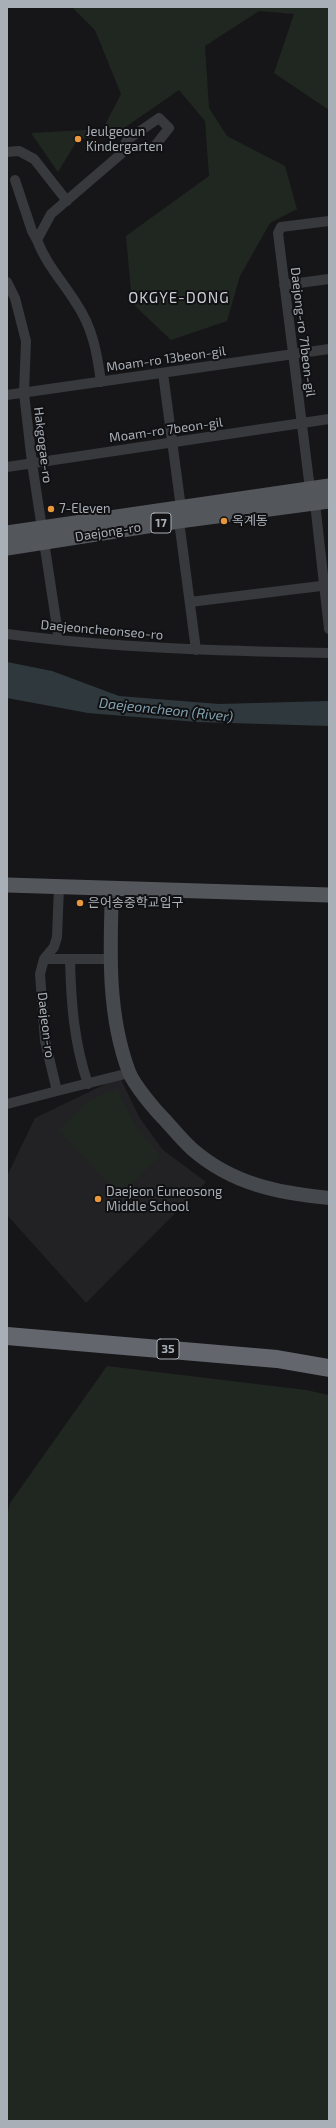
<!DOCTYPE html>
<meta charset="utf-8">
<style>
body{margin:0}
#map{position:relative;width:336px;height:2128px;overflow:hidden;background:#161618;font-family:"Exo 2",sans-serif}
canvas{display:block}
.frame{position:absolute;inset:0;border:8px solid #a9afb7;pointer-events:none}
</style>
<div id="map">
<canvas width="336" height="2128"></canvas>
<div class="frame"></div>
</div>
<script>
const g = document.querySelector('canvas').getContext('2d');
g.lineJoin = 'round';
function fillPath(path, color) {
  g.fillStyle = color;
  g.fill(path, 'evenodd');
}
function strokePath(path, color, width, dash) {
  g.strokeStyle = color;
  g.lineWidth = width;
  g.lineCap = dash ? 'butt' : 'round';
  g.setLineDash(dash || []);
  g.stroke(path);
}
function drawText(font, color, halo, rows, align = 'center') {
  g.font = font + ' "Exo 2","Noto Sans KR",sans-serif';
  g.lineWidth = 4;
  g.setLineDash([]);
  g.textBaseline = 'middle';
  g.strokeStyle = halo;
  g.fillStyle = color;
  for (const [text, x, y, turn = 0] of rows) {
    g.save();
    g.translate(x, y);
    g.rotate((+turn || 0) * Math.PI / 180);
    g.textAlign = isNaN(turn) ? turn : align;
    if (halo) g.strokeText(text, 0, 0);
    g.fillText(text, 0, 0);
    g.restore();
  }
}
const built = new Path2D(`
 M120,1077L139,1117L163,1150L206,1182L86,1303L7,1215V1176L35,1118Z`);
const green = new Path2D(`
 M72,7H329V110L274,73L294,14L259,11L205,46L209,108L227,136L285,166L297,209L270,223L240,276L227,321L171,340L132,303L126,236L209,176L205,121L179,90L114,135L78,139L58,172L31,133L103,129L121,94L95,30Z
 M117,1089L136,1128L160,1156L120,1195L59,1130L88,1101Z
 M107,1366L306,1390L329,1395V2121H7V1516L10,1503Z`);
const water = new Path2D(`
 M7,662L52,671L119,696L219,704L329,701V726L197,722L88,713L7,698Z`);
const street = new Path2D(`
 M7,152L19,151L34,159L67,201
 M15,180L32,231L37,240
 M7,282L15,298L26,341L24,393L32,463L59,640
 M284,285L329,279
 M163,373L181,508
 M101,382C97,353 93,328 76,303C63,282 46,264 37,240L51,214L121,154L127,140L159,118L169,128L154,147
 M7,395L329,349
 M7,467L329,419
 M310,489L278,233L281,227L329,221
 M315,503L329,629
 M179,521L196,650
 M190,602L329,585
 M7,634C114,648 221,651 329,653
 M59,887L57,937L54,947L44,959L40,974L45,1041L57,1091L129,1073
 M44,959H110
 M70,959C71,1003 74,1043 88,1084
 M7,1104L57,1091`);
const secondary = new Path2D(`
 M112,889C110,949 107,1014 129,1072C134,1085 155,1110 165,1120C174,1130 182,1140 192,1149C232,1184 278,1193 329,1198`);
const primary = new Path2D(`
 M7,533L329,486
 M7,548L179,521L329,501
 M7,885L329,895`);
const highway = new Path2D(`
 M7,1336L277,1359L329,1368`);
const markers = [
 [78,139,4,"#e9973d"],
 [51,509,4,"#e9973d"],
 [224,521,4,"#e9973d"],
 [80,903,4,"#e9973d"],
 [98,1199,4,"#e9973d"]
];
const shields = [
 [161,523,20],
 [168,1349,22]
];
const shieldNames = [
 ["17",161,523],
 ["35",168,1349]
];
const poiNames = [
 ["Jeulgeoun",86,132],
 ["Kindergarten",86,147],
 ["7-Eleven",59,509],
 ["옥계동",232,521],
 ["은어송중학교입구",88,903],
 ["Daejeon Euneosong",106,1192],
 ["Middle School",106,1207]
];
const streetNames = [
 ["Daejong-ro 71beon-gil",303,332,83],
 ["Moam-ro 13beon-gil",166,359,-8],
 ["Moam-ro 7beon-gil",166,430,-8],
 ["Hakgogae-ro",43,445,83],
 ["Daejong-ro",108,532,-9],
 ["Daejeoncheonseo-ro",102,630,5],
 ["Daejeon-ro",46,1025,83]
];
const waterNames = [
 ["Daejeoncheon (River)",166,710,6]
];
const quarterNames = [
 ["OKGYE-DONG",179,298]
];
fillPath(built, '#222225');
fillPath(green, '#202720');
fillPath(water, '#2f393d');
strokePath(street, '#37393d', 10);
strokePath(secondary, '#45484c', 14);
strokePath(primary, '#53565b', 15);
strokePath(highway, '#63676d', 18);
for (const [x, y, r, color] of markers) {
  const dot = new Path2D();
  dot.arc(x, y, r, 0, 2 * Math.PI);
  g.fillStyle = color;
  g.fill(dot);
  strokePath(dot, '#111113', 1.5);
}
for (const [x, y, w] of shields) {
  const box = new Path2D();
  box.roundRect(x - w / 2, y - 10, w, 20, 3);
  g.fillStyle = '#111113';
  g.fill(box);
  strokePath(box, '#a9afb7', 1);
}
drawText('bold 12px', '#a9afb7', null, shieldNames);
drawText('13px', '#a9afb7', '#111113', poiNames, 'left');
drawText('13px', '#a9afb7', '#111113', streetNames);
drawText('italic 14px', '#81a1b0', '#111113', waterNames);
g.letterSpacing = '1px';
drawText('15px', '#c9cdd3', '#111113', quarterNames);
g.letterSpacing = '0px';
</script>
